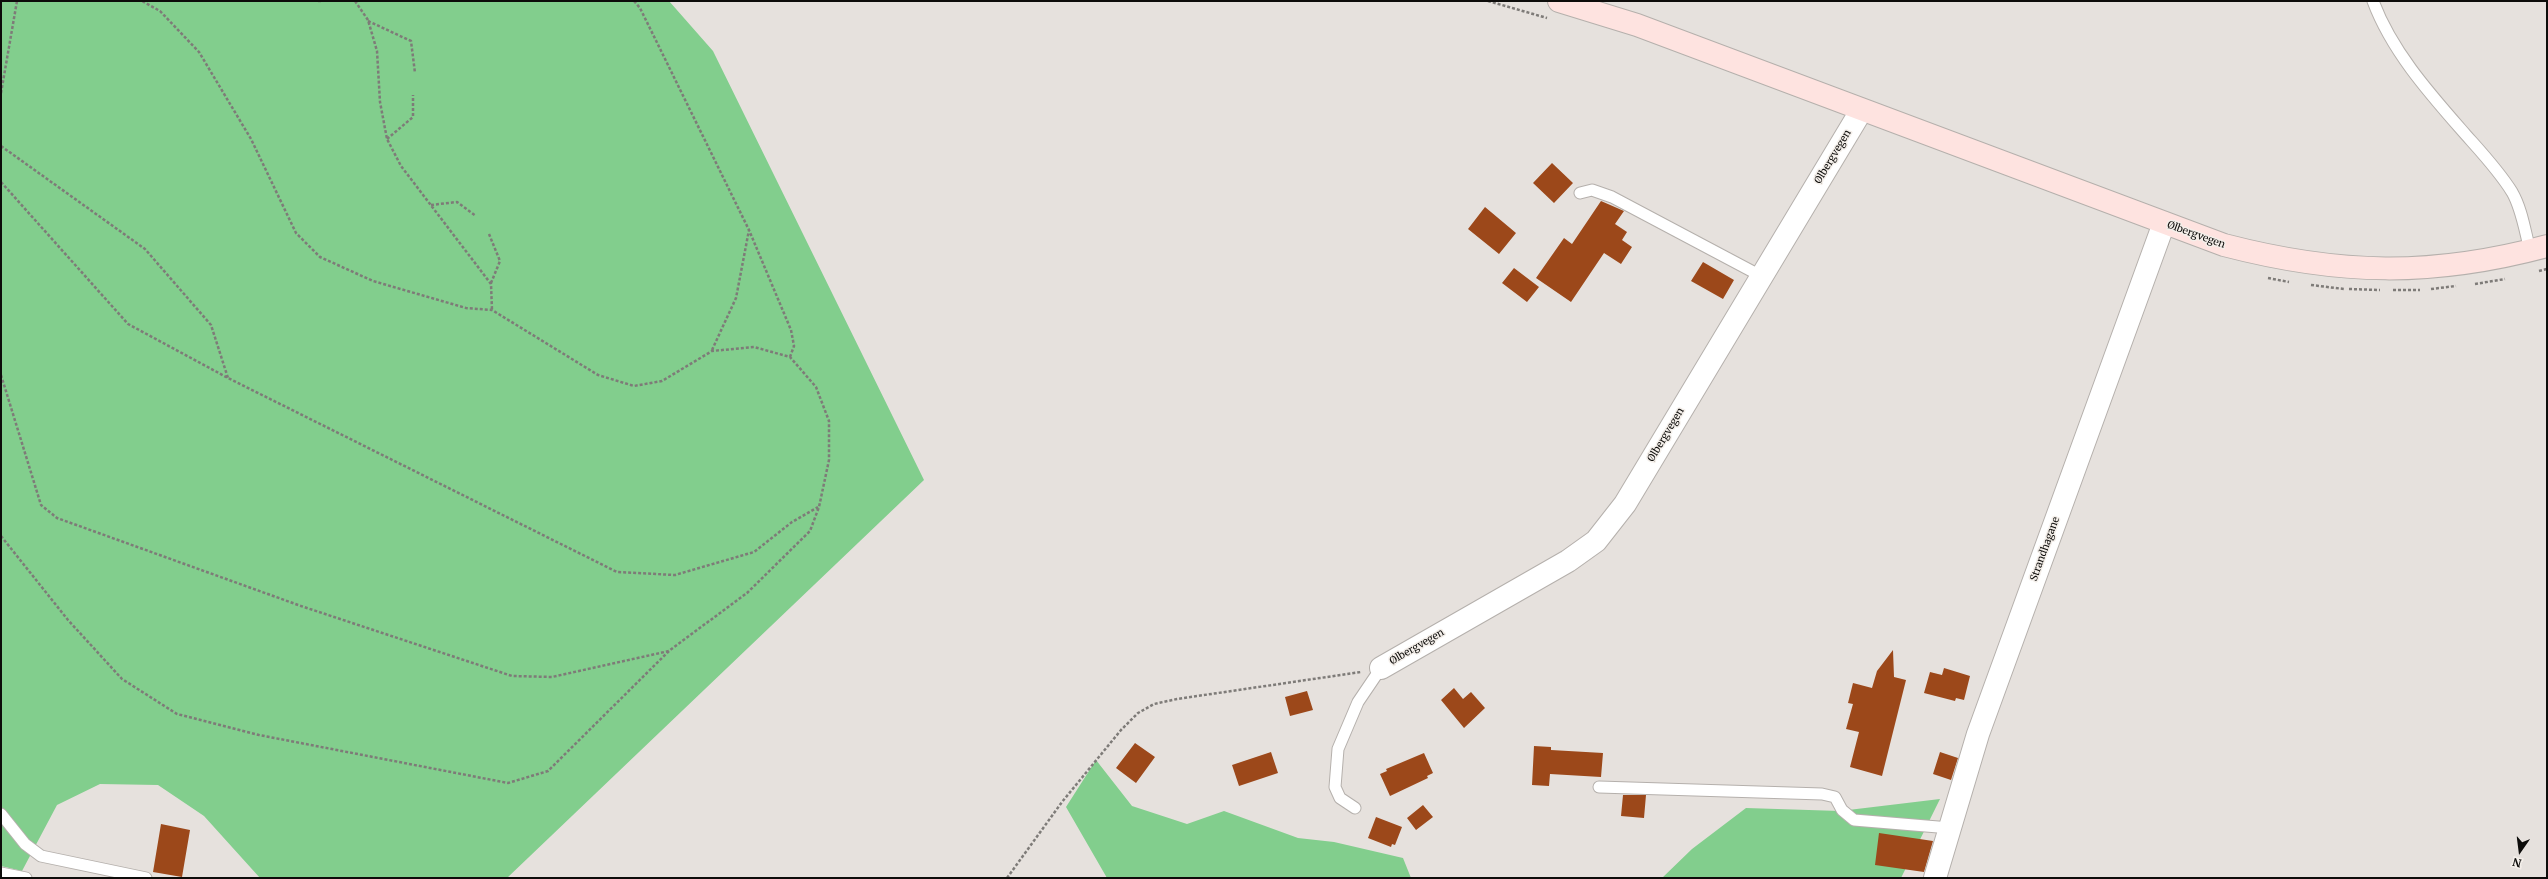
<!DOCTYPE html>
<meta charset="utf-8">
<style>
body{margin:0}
#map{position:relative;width:2548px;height:879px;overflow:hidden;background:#e6e1dd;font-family:Merriweather,serif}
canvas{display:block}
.frame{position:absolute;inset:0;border:2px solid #0d0c0a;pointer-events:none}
.north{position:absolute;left:2500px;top:831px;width:40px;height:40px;-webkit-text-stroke:3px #f4efea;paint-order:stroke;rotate:194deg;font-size:11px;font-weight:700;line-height:16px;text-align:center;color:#0d0c0a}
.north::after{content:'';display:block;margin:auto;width:14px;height:18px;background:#0d0c0a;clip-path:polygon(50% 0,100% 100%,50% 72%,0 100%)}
</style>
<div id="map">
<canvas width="2548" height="879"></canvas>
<div class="frame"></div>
<div class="north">N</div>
</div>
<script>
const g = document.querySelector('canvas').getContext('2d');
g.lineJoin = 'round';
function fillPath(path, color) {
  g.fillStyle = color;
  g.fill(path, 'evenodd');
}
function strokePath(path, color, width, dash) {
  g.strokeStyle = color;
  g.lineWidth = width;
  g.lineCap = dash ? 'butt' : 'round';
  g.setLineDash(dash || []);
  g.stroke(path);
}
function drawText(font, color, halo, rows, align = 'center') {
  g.font = font + ' Merriweather,serif';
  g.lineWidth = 3;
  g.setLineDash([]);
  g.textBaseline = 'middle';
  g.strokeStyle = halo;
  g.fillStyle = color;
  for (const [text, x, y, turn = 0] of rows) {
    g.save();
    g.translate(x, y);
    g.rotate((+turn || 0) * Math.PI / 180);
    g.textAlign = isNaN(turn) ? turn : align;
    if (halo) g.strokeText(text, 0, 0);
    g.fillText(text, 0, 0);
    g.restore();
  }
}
const green = new Path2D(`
 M1,1H669L713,51L924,480L507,878H260L204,816L158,785L100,784L57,805L22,871L1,866Z
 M1096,760L1132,806L1187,824L1224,811L1298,838L1334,842L1403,858L1411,878H1107L1066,807Z
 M1940,799L1901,878H1662L1692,849L1746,808L1840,811Z`);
const building = new Path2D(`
 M1552,163L1573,183L1554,203L1533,183Z
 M1601,201L1624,211L1615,224L1627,232L1622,240L1632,247L1621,264L1604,253L1571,302L1536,278L1564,238L1572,244Z
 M1485,207L1516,233L1499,254L1468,229Z
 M1703,262L1734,280L1723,299L1691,281Z
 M1514,268L1539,287L1527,302L1502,283Z
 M1893,650L1894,677L1906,680L1882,776L1850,767L1859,732L1846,729L1853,704L1848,703L1853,683L1872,688L1877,671Z
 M1944,668L1970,676L1964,700L1956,698L1955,701L1924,693L1930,672L1942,675Z
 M1454,688L1463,699L1471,692L1485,708L1464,728L1441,700Z
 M1307,691L1313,710L1290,716L1285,697Z
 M1135,743L1155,757L1136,783L1116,768Z
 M1534,746L1551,747V750L1603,753L1601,777L1550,774L1549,786L1532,785Z
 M1271,752L1278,773L1239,786L1232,765Z
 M1940,752L1958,758L1951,780L1933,774Z
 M1424,753L1433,773L1427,776L1428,778L1390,796L1380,774L1387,771L1386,769Z
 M1623,795H1646L1644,818L1621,816Z
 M1423,805L1433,817L1416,830L1407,818Z
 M1376,817L1402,827L1395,845L1392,844L1391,847L1368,838Z
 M161,824L190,830L182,877L153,872Z
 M1879,833L1933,841L1924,872L1875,865Z`);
const path = new Path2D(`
 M318,1H323
 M355,1L368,20L377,51L380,102L387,139L401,166L491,284L492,310
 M634,1L640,8L749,230L791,330L794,346L790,357
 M1488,1L1547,18
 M368,21L411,41L415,73
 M1,93L17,1
 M387,139L413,117V95
 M1,146L145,249L211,325L228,378
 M1,182L128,324L228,378L617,572L675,575L754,552L792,522L818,507
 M431,205L457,202L476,216
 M489,234L500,261L491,283
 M2539,271L2547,269
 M2268,278L2289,282
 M2475,284L2505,279
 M2311,285L2344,289
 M2349,289L2380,290
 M2431,289L2456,286
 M2393,290H2420
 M712,350L736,298L749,230
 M1,375L41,505L57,518L301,606L512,676L552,677L669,651
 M1,536L68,620L122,679L177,714L259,735L508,783L548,771L670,650L747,593L810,531L819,507L829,460V421L816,387L790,357L754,347L712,351L662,381L634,386L598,375L492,310L466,308L373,281L320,257L296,233L251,139L199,52L160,11L142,1
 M1007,878L1062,802L1121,730L1138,713L1154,704L1177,699L1361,672`);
const service = new Path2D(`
 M2373,1C2392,52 2431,95 2466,135C2482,153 2499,171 2512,192C2522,209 2525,232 2530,250
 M1580,193L1592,190L1612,197L1761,276
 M1599,787L1822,794L1835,797L1842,810L1854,820L1950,828
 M1355,808L1340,798L1335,787L1338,749L1358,702L1381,668
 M1,814L25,844L41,856L146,878
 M1,873L26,878`);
const minor = new Path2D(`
 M1381,668L1568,561L1596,541L1625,504L1861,111
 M1935,878L1978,734L2164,223`);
const secondary = new Path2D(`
 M1559,1L1637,25L2224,245C2339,275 2432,277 2547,246`);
const streetNames = [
 ["Ølbergvegen",1833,157,-59],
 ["Ølbergvegen",2196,235,20],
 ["Ølbergvegen",1666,435,-59],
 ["Strandhagane",2045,549,-70],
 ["Ølbergvegen",1417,647,-30]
];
fillPath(green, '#82ce8d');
fillPath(building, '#9c481a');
strokePath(service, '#b5b0ac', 13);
strokePath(minor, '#b5b0ac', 24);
strokePath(secondary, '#b5b0ac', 24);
strokePath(path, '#7e7b78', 2.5, [3, 2]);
strokePath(service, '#fff', 11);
strokePath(minor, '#fff', 22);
strokePath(secondary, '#fee3e0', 22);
drawText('10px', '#0d0c0a', '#f4efea', streetNames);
</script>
